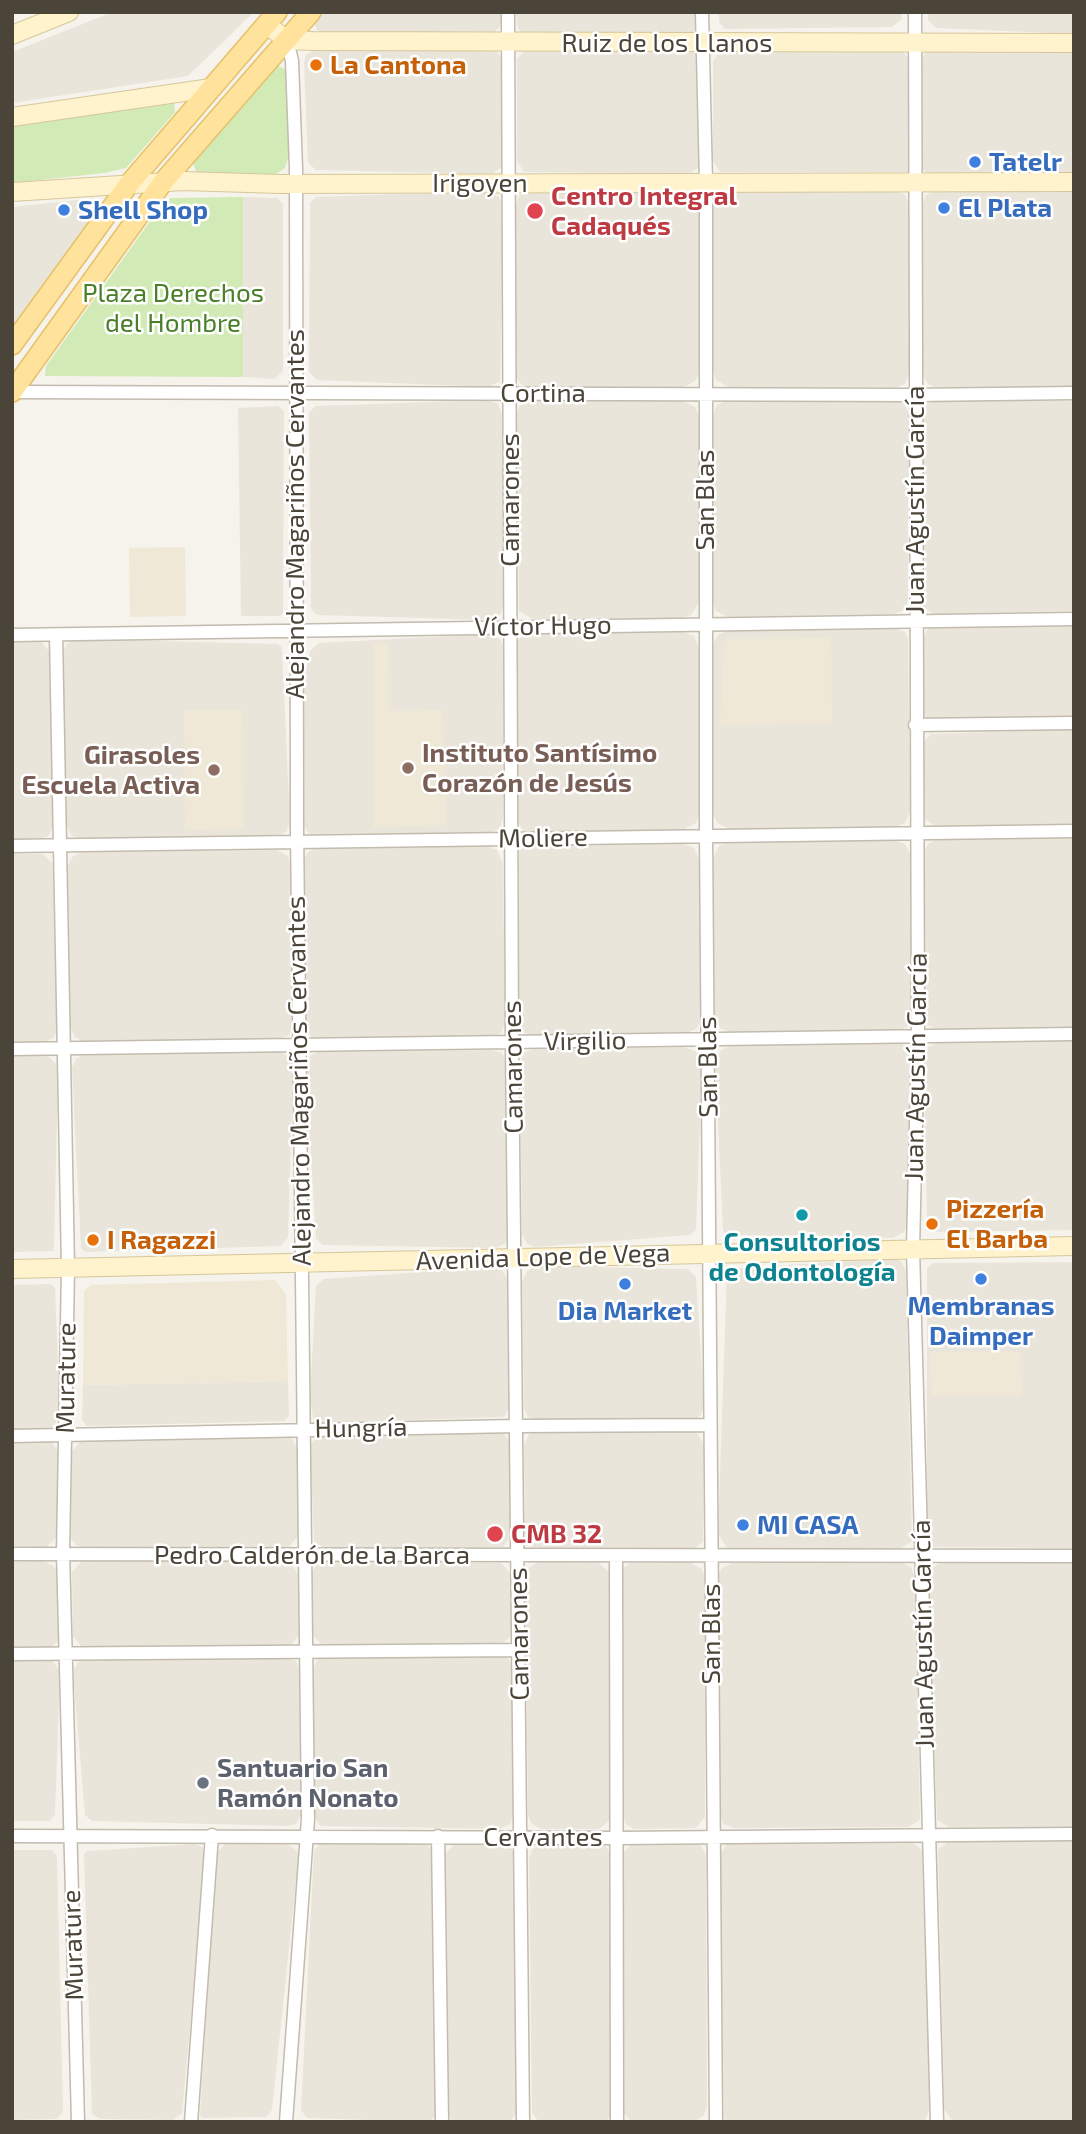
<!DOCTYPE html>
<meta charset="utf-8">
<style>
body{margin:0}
#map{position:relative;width:1086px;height:2134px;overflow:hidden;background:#f6f3ec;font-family:"Exo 2",sans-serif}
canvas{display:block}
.frame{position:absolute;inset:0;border:14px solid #4b4439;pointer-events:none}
</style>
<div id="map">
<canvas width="1086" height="2134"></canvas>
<div class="frame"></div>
</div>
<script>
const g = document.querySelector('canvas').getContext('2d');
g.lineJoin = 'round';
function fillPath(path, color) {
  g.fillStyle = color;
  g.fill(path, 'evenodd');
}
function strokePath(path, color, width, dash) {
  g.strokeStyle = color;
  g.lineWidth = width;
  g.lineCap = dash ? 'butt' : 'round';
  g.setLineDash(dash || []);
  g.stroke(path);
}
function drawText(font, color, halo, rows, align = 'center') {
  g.font = font + ' "Exo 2",sans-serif';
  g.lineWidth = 5;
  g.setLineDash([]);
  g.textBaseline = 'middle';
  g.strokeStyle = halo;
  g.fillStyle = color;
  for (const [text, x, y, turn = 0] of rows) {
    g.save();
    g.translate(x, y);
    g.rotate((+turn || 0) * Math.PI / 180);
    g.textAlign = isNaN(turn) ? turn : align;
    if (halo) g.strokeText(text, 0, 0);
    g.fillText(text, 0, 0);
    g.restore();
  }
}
const residential = new Path2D(`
 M113,12H254L188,76L12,103V52Z
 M321,12H503L502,24L494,33L319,34L314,23Z
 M516,12H700L699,28L691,35L523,34L518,29Z
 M719,12H901L902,19L892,27L725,29L719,22Z
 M928,12H1074V34L936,28L928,20Z
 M316,49L497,51L503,61L502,167L491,174L316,170L308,163L304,62L306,55Z
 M1074,49V174H929L923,170L921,61L926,52Z
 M524,50L695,51L699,56L698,168L689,174L524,172L517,161V60Z
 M721,50L903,51L909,60L908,172H720L713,161V61Z
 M727,190H894L905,195L909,204V375L905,384L897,387H728L716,380L713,371V204L717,194Z
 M1074,190V387H935L928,384L922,374L923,203L926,195L934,190Z
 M487,191L499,197L503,208L500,381L489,387L317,380L309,372L310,203L316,197Z
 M684,191L694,195L699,207V373L695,381L684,387L530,388L521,384L516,376V204L519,196L524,192Z
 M243,197L277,198L283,204V371L275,379L243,377Z
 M96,198L101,205L12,328V207Z
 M488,400L498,404L502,415L503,606L500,615L489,620L317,615L311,609L309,412L316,406Z
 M728,400L896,401L904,404L909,413L908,600L905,609L895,614L728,617L716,611L713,603V414L717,405Z
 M935,400L1074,401V611L934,614L924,608L922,413L925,405Z
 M530,401H683L695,407L699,416V602L691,615L681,618L534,620L519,611L516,413L520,405Z
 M278,406L284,411L283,613L280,616H241L238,408Z
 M1074,625V719H928L924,714L922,639L929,628Z
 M895,628L905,632L908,639L910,812L905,823L896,827L730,829L717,823L713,813V644L718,635L727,631Z
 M684,632L694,636L699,648V814L696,823L682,830L530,833L523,830L517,821V646L519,639L528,634Z
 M490,634L500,639L503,646V818L499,829L489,833L309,834L303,824V681L310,651L319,643Z
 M76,639L278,644L282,648L290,823L286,832L276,836L81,839L72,836L66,825L63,652L67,644Z
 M12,640L41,641L49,651L53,827L48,836L41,839L12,840Z
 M1074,729V824L935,826L925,819L923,743L931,734Z
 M1074,838V1027L936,1029L928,1025L925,1018L923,853L929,843L937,839Z
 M895,840L905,844L910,854L911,1018L907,1027L899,1030L732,1033L720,1028L715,1017L713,859L719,846L729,842Z
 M684,844L694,848L699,860L701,1018L697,1028L685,1034L532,1036L523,1032L519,1022V850L527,846Z
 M486,846L497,850L503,864L505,1023L501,1033L492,1037H311L306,1028L303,862L307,853L315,849Z
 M277,850L288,856L290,863L292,1026L289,1035L279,1039L84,1042L75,1037L71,1029L67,867L73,856L82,852Z
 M12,854H43L54,865L58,1029L53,1038L44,1042L12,1043Z
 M1074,1040V1230L932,1232L927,1226L924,1069L928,1047L937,1043Z
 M899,1043L908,1047L911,1056L908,1224L904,1232L893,1238L728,1235L723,1231L715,1061L721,1050L730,1046Z
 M685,1047L697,1052L702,1063L696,1230L690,1235L535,1247L527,1244L522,1234L520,1063L524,1053L533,1049Z
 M492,1050L502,1053L506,1062L508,1234L506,1243L496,1248L323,1245L316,1239L306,1074L310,1056L318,1052Z
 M280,1052L289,1057L293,1066L288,1238L280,1246L85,1252L81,1248L72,1067L77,1058L84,1055Z
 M12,1056H48L58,1066L54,1251L12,1252Z
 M892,1258L901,1261L906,1271L912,1541L899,1549L727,1548L718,1534L727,1269Z
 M1074,1262V1548L934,1547L927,1535V1268L933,1263Z
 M537,1266L688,1269L696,1277L704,1407L701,1415L695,1420H533L528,1417L524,1408L522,1282L527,1271Z
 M494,1267L501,1269L509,1281L510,1406L504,1417L321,1423L313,1418L310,1395L316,1286L324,1279Z
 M51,1284L55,1288L60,1418L49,1430H12V1285Z
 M288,1381L289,1416L285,1421L87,1426L82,1420L83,1385Z
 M502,1431L510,1442L511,1536L503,1547L325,1548L314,1542L310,1445L320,1434Z
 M537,1431L696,1432L704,1445L703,1542L693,1549L532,1547L525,1535L524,1445L529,1434Z
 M290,1436L297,1447L298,1536L289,1547H84L76,1545L71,1538L72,1452L81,1440Z
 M50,1440L59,1452L56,1538L46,1547L12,1546V1441Z
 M44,1561L54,1566L58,1575V1641L51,1648H12V1562Z
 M82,1561L290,1562L298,1575L299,1635L290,1646L82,1647L73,1636L72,1572Z
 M323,1562L501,1563L512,1575L511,1636L500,1645H322L313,1635L312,1572L318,1563Z
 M539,1562L599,1563L609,1572L611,1819L599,1829H541L531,1823L528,1815L525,1577L528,1568Z
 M899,1562L911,1567L915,1577L920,1820L908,1827L733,1828L724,1824L719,1814L718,1576L722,1568L732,1563Z
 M942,1562H1074V1827H949L937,1820L928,1577L930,1569Z
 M630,1563H691L702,1569L705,1577V1817L696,1828L634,1829L626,1824L622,1815V1569Z
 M499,1655L508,1658L513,1668L514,1815L510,1824L500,1829L320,1826L314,1816L313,1669L318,1659Z
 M288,1657L296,1661L299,1669L301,1815L296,1824L289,1826L92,1821L85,1815L74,1685V1669L79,1661Z
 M51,1659L60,1671L55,1815L49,1821H12V1660Z
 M1074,1840V2122H953L944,2109L938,1849L950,1841Z
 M420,1842L428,1845L434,1854L435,2115L430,2122L307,2118L301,2110L314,1850L322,1843Z
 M501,1842L511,1847L515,1858L517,2112L510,2122H453L448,2115L444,1855L456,1843Z
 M729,1842H912L922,1850L930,2108L925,2120L729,2122L724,2118L720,1854Z
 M542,1843L604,1844L611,1854V2116L605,2122H539L532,2113L529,1859L532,1850Z
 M633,1843H693L701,1846L706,1855L707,2107L704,2115L695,2122H632L623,2112L622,1854Z
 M195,1844L202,1847L206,1856L182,2113L173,2120L100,2119L92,2114L84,1854L88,1851Z
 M226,1844H288L299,1853L272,2110L266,2117L202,2118L200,2115L216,1853Z
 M12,1850H52L57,1856L63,2112L57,2119L12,2120Z`);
const education = new Path2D(`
 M185,547L186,616L130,617L129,548Z
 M831,638L832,723L720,725L724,643L727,639Z
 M373,643H388L389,711L443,710L446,825L373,827Z
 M184,710H243L244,829L185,830Z
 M275,1280L286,1294L288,1381L83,1385L84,1291L91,1285Z
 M930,1352H1020L1022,1396H932Z`);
const green = new Path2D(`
 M278,66L285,69L289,75L288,159L285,168L276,174L197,173L192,161Z
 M174,102L175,112L126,168L104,173L12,183V124Z
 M243,197V377L45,376L46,366L164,202L171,198Z`);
const street = new Path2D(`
 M508,12L512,1042L523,2122
 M702,12L706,182V836L716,2122
 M915,12L918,1037L913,1249L937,2122
 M12,392L916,395L1074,393
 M12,635L1074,619
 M56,635L68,1268L63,1553L78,2122
 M915,725L1074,723
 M12,846L1074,831
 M12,1049L1074,1034
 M12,1436L516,1426L710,1425
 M12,1554L1074,1556
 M616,1556L617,2122
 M12,1654L519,1650
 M12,1836L617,1838L1074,1834
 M438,1836L442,2122
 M191,2122L212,1835
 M286,2122L308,1819L297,828L296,168L292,61L287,40`);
const secondary = new Path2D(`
 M266,24L287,40L313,41L1074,43
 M12,35L69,12
 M12,117L211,88
 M12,192L183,181L280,184L1074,182
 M12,1269L1074,1246`);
const primary = new Path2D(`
 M12,345L129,184L277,12
 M12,392L163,182L311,12`);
const markers = [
 [316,65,7,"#e8710a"],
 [975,162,7,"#3f7fe0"],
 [944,208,7,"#3f7fe0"],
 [64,210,7,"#3f7fe0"],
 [535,211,9,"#e0444e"],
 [408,768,7,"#8d6e63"],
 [214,770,7,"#8d6e63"],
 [802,1215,7,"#0f9aa8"],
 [932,1224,7,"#e8710a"],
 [93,1240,7,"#e8710a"],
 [981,1279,7,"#3f7fe0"],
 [625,1284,7,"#3f7fe0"],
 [743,1525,7,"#3f7fe0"],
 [495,1534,9,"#e0444e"],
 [203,1783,7,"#6b7280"]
];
const streetNames = [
 ["Ruiz de los Llanos",667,43],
 ["Irigoyen",480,183],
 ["Cortina",543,393],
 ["Camarones",510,500,-90],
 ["San Blas",705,500,-90],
 ["Juan Agustín García",915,500,-90],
 ["Alejandro Magariños Cervantes",295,514,-90],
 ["Víctor Hugo",543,626,-1],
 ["Moliere",543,838,-1],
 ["Virgilio",585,1041,-1],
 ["Camarones",513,1067,-91],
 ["San Blas",708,1067,-91],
 ["Juan Agustín García",916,1067,-89],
 ["Alejandro Magariños Cervantes",299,1081,-91],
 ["Avenida Lope de Vega",543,1257,-2],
 ["Murature",66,1378,-89],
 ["Hungría",361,1428,-1],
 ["Pedro Calderón de la Barca",312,1555],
 ["Camarones",519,1634,-91],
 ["San Blas",711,1634,-90],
 ["Juan Agustín García",923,1634,-91],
 ["Cervantes",543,1837],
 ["Murature",73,1945,-92]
];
const foodNames = [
 ["La Cantona",330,65],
 ["Pizzería",946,1209],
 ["El Barba",946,1239],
 ["I Ragazzi",107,1240]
];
const shopNames = [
 ["Tatelr",989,162],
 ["El Plata",958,208],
 ["Shell Shop",78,210],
 ["Membranas",981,1306,"center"],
 ["Daimper",981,1336,"center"],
 ["Dia Market",625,1311,"center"],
 ["MI CASA",757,1525]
];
const healthNames = [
 ["Centro Integral",551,196],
 ["Cadaqués",551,226],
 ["CMB 32",511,1534]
];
const parkNames = [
 ["Plaza Derechos",173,293],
 ["del Hombre",173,323]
];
const educationNames = [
 ["Instituto Santísimo",422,753],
 ["Corazón de Jesús",422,783],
 ["Girasoles",200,755,"right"],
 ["Escuela Activa",200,785,"right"]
];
const cultureNames = [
 ["Consultorios",802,1242],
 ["de Odontología",802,1272]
];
const worshipNames = [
 ["Santuario San",217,1768],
 ["Ramón Nonato",217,1798]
];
fillPath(residential, '#eae5da');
fillPath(education, '#efe8d6');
fillPath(green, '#d2eab5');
strokePath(street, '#c2bbae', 15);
strokePath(secondary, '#d6c79b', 20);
strokePath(primary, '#e6c16a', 22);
strokePath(street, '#fff', 12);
strokePath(secondary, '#fff3cd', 18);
strokePath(primary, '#ffe39c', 19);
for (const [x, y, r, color] of markers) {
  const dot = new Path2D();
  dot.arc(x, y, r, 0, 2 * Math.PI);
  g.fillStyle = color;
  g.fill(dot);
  strokePath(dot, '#fff', 2.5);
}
drawText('26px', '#4b4439', '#fff', streetNames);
drawText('bold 26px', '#c56008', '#fff', foodNames, 'left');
drawText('bold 26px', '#366cbe', '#fff', shopNames, 'left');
drawText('bold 26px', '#be3a42', '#fff', healthNames, 'left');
drawText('26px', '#4a7f2a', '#fff', parkNames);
drawText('bold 26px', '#785e54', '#fff', educationNames, 'left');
drawText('bold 26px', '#0d838f', '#fff', cultureNames);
drawText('bold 26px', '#5b616d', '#fff', worshipNames, 'left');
</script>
